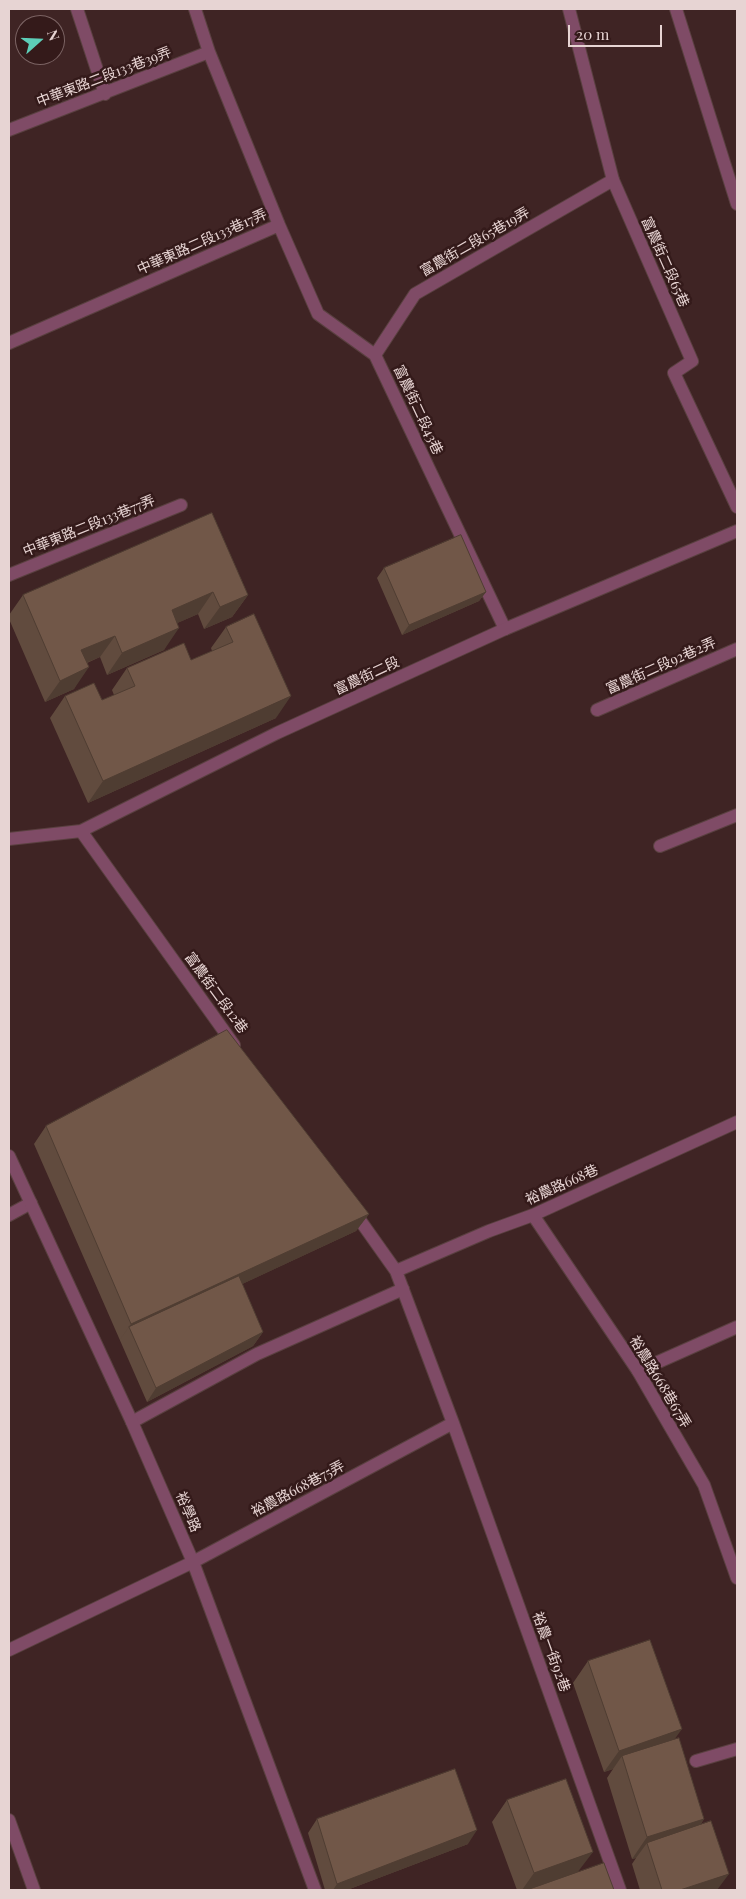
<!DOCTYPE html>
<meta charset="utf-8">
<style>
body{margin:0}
#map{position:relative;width:746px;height:1899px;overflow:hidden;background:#3f2424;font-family:"Playfair Display",serif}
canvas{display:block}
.frame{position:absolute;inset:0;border:10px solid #e7d4d3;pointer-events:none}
.north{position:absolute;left:15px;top:15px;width:50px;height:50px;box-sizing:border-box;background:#341a1a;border:1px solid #7c6464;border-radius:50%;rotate:70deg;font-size:14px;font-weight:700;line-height:20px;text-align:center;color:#e7d4d3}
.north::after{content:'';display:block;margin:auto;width:18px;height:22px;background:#5dceb8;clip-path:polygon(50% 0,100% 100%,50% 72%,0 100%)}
.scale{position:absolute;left:568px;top:25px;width:94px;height:22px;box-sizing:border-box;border:2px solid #e7d4d3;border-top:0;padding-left:6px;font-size:15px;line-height:18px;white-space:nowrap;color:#e7d4d3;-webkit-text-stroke:4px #341a1a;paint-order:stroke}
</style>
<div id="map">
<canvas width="746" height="1899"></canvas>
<div class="frame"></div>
<div class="north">N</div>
<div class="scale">20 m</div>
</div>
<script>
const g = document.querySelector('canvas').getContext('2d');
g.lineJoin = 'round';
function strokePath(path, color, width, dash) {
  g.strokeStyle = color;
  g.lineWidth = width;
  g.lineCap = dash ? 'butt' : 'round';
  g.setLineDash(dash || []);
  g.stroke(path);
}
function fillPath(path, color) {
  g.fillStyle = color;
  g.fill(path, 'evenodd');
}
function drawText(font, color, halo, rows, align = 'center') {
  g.font = font + ' "Playfair Display","Noto Sans TC",serif';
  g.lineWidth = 5;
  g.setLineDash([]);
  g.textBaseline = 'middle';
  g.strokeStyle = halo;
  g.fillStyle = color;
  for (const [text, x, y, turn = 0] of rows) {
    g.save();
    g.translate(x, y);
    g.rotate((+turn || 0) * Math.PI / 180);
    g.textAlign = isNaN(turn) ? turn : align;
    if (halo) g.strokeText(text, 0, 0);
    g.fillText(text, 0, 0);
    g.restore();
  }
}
const service = new Path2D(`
 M77,9L105,94
 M195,9L209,52L279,225L318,314L375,355L505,629
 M676,9L737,204
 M9,130L209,52
 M9,343L279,225
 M375,355L415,294L613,180
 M9,575L181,505
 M597,710L737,649
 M660,846L737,815
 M9,1215L31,1203
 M638,1371L737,1327
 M132,1422L257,1354L403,1289`);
const minor = new Path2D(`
 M569,9L613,180L692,361L674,373L737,507
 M81,831L234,1045
 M9,839L81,831L277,733L505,629L737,531
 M9,1156L132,1422L193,1562L315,1890
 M533,1215L638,1371L704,1485L737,1578
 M396,1271L489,1231L533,1215L737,1122
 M453,1423L620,1890
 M9,1650L193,1562L453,1423L396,1271L352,1209
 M696,1761L737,1749
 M9,1820L34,1890`);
const wall = new Path2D(`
 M212,513L248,595L232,617L204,629L198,614L177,623L164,650L107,675L100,657L87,663L74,689L45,702L9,619V615L23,595Z
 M384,568L486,592L479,601L402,635L377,578Z
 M226,627L276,718L88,803L50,718L65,696L102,700L114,695L112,690L127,668L191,660L212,651L211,648Z
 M46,1126L369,1214L356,1231L242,1284L263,1332L253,1346L147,1402L34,1144Z
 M588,1661L674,1739L704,1819L700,1825L717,1890H640L632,1864L636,1858L632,1859L607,1778L613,1769L604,1772L573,1683Z
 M507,1800L578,1872L614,1890H517L492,1822Z
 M317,1819L468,1844L347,1890H325L308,1833Z`);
const shadedWall = new Path2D(`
 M213,592L198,614L157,632L172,610Z
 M486,592L479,601L402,635L409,625Z
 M248,595L232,617L204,629L220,607Z
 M179,628L164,650L107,675L122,653Z
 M115,636L100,657L66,671L81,650Z
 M89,667L74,689L45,702L60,681Z
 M291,696L276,718L88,803L103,781Z
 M369,1214L356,1231L133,1335L129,1327L119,1341L131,1324Z
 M263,1332L253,1346L147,1402L156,1388Z
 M682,1729L666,1751L622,1756L613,1769L604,1772L619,1751Z
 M704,1819L689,1841L647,1843L636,1858L632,1859L647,1837Z
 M477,1830L468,1844L347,1890H333L337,1884Z
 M593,1852L577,1873L532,1890H522L534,1873Z
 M729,1874L717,1890H680Z`);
const building = new Path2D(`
 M212,513L248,595L220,607L213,592L172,610L179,628L122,653L115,636L81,650L89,667L60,681L23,595Z
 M461,535L486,592L409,625L384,568Z
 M254,614L291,696L103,781L65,696L94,683L102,700L135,686L127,668L184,643L191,660L233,642L226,627Z
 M227,1030L369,1214L131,1324L46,1126Z
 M239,1276L263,1332L156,1388L129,1327Z
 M650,1640L682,1729L619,1751L588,1661Z
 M679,1738L704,1819L647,1837L622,1756Z
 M455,1769L477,1830L337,1884L317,1819Z
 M566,1779L593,1852L534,1873L507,1800Z
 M711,1821L729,1874L680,1890H662L647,1843Z
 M604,1863L614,1890H527Z`);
const streetNames = [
 ["中華東路二段133巷39弄",104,77,-21],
 ["中華東路二段133巷17弄",202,242,-24],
 ["富農街二段65巷19弄",475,242,-30],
 ["富農街二段65巷",665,262,66],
 ["富農街二段43巷",418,410,65],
 ["中華東路二段133巷77弄",89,526,-22],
 ["富農街二段92巷2弄",661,666,-24],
 ["富農街二段",367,676,-25],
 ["富農街二段12巷",216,993,54],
 ["裕農路668巷",562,1185,-24],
 ["裕農路668巷67弄",660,1382,59],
 ["裕農路668巷75弄",298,1489,-28],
 ["裕學路",188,1512,67],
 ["裕農一街92巷",551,1652,70]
];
strokePath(service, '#5a4040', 14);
strokePath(minor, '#5a4040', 14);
strokePath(service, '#7f4b66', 12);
strokePath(minor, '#7f4b66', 12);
fillPath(wall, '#614b3e');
fillPath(shadedWall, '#4f3d32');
fillPath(building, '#715748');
strokePath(building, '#4f3d32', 1);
drawText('14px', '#e7d4d3', '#341a1a', streetNames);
</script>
